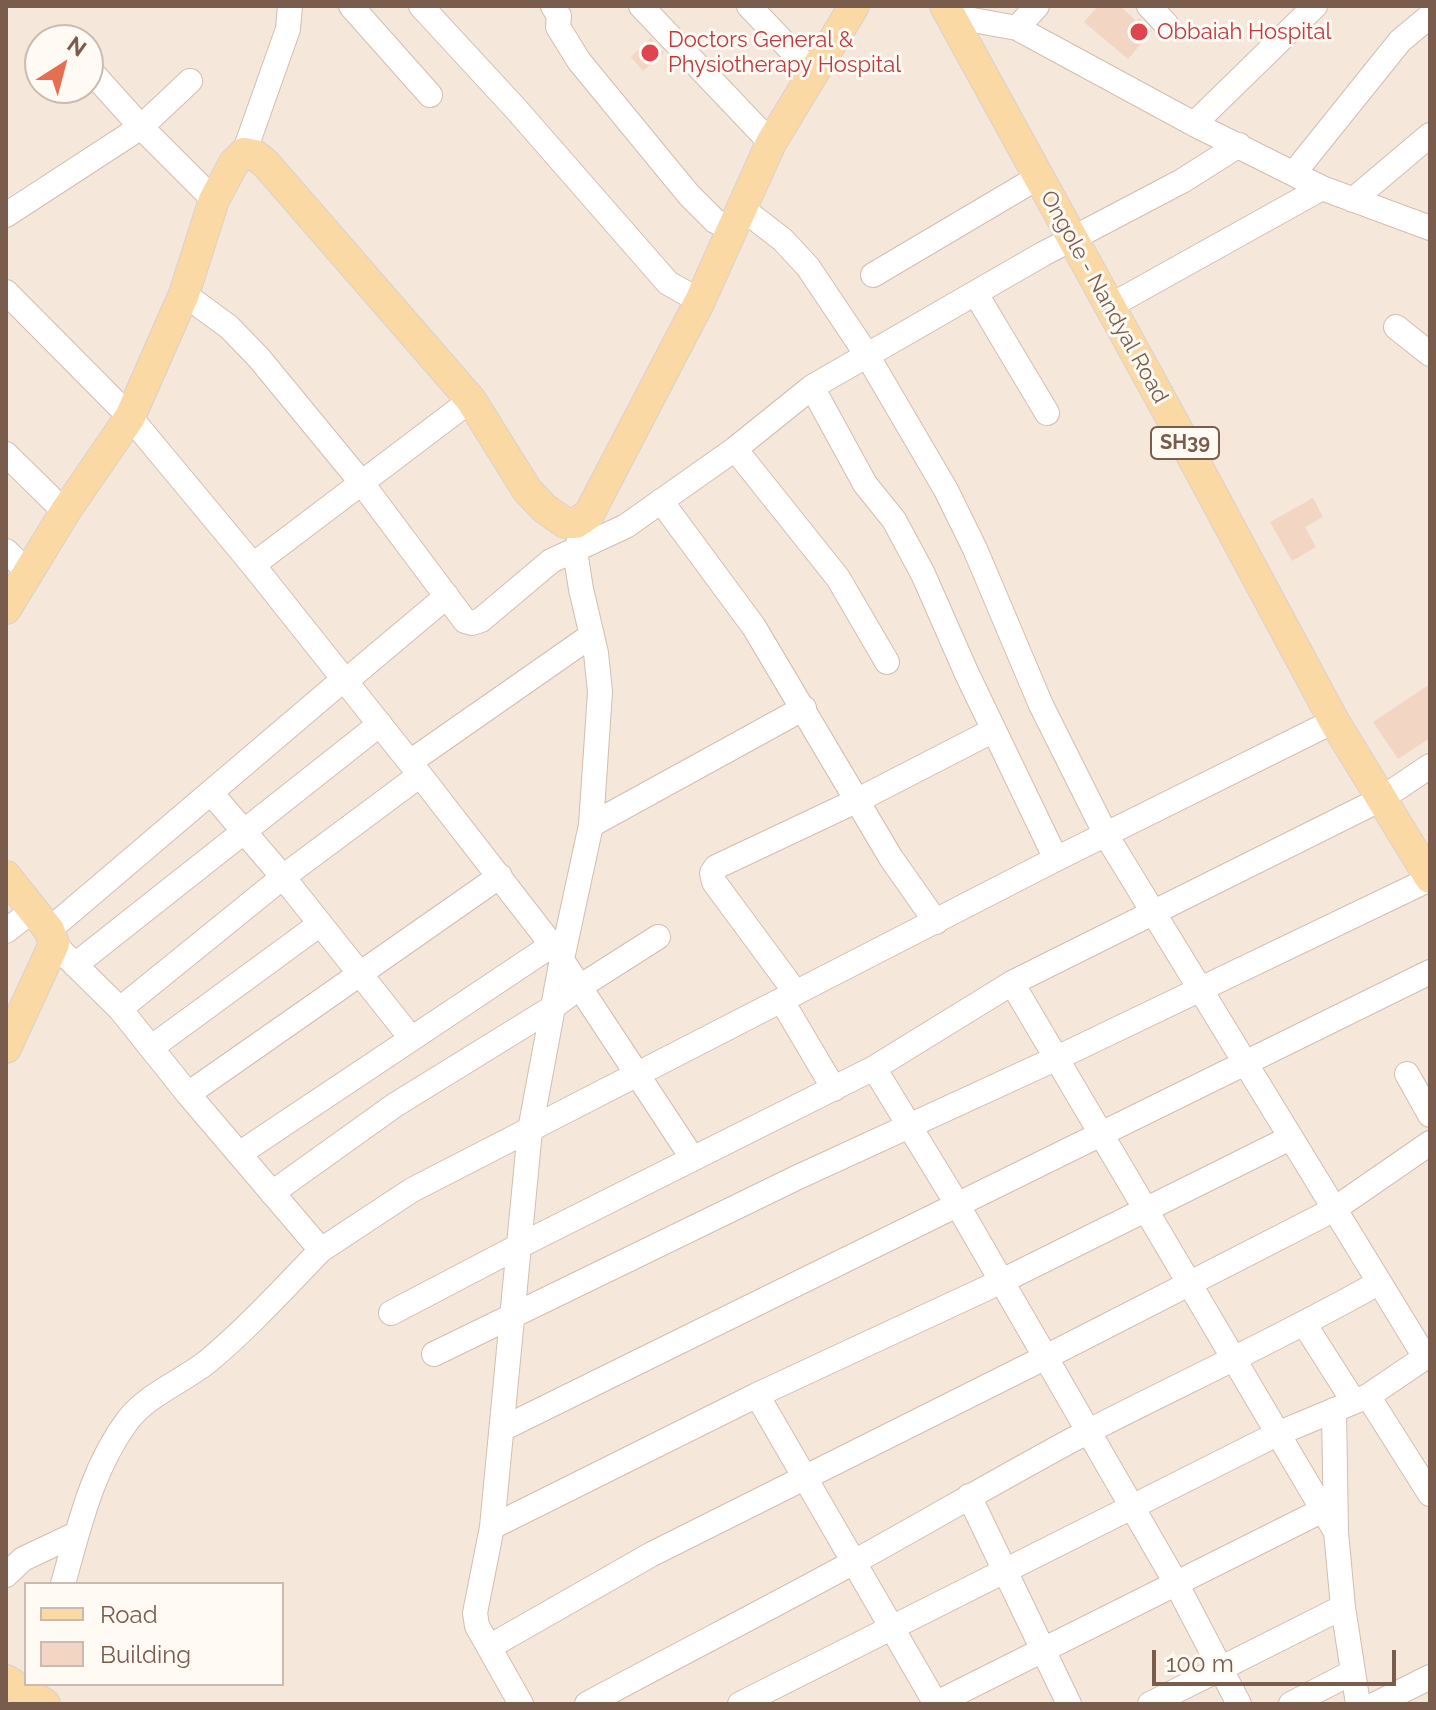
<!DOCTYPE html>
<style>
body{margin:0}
#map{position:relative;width:1436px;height:1710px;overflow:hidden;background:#fdf6ec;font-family:Raleway,sans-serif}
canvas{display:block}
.frame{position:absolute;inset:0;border:8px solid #7a5c4d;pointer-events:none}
.legend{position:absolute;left:24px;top:1582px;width:260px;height:104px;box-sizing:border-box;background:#fffaf3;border:2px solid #cabbb1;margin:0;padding:10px 14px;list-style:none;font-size:24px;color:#7a5c4d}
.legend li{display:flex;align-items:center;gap:16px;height:40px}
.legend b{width:40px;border:2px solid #cabbb1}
.north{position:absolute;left:24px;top:24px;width:80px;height:80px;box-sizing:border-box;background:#fffaf3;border:2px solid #cabbb1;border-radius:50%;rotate:36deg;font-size:22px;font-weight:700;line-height:32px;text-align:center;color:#7a5c4d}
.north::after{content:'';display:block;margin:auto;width:28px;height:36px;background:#e76f51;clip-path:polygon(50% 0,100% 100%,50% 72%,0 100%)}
.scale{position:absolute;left:1152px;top:1650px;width:244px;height:36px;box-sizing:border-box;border:4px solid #7a5c4d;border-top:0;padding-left:10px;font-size:24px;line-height:28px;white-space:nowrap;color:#7a5c4d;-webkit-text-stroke:6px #fffaf3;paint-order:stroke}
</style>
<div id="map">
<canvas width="1436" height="1710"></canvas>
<div class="frame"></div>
<ul class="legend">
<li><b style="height:10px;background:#fbd9a5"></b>Road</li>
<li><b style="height:22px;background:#f3d5c3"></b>Building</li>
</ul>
<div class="north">N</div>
<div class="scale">100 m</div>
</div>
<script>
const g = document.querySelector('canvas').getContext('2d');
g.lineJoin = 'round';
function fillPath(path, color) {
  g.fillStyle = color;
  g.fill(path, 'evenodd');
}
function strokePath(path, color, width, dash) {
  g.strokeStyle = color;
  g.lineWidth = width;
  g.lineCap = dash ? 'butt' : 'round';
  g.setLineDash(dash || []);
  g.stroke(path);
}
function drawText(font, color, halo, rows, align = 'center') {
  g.font = font + ' Raleway,sans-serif';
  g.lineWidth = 6;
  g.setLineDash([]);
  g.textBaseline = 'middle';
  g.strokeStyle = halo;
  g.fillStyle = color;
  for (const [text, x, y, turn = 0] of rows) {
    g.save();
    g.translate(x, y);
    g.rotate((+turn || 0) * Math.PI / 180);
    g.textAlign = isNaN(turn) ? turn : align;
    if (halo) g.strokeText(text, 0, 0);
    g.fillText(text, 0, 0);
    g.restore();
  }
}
const residential = new Path2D(`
 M6,6H1430V1704H6ZM40,40H88V88H40ZM26,1584H282V1684H26Z`);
const building = new Path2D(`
 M1098,6H1120L1136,21L1139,18L1152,31L1128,59L1084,22Z
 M651,38L664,53L643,71L631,57Z
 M1313,498L1323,517L1305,527L1316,547L1292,561L1270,522Z
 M1430,684V738L1398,759L1373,722Z`);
const minor = new Path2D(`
 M351,6L430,95
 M421,6L516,109L668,283L700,301
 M553,6L559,16L558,27L579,61L689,195L715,221L733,229
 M641,6L771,143
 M749,6L813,73
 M1149,6L1166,24
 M951,16L1017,28L1194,124L1322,188L1430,228
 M1017,28L1037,6
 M88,68L141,127L214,200
 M1194,124L1315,6
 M244,153L288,29L290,6
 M1294,173L1400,41L1430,16
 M1353,200L1430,135
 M743,209L783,240L808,267L867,355L946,490L975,549L1041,705L1106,835L1425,1357
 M6,215L141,127L190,81
 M873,275L1037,178
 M6,292L130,417L253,565L420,775L552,945L693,1159
 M184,294L229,327L259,358L361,482L465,621L472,623L481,620L551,561L626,526L735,449L812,387L1043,254L1182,181L1239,145
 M976,294L1047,413
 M1110,306L1322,188
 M1396,327L1430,354
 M812,387L865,484L894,520L923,574L967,674L1056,859
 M735,449L838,578L887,662
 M6,454L65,512
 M661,501L754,627L891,858L936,922
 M6,551L28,572
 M253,565L471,400
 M410,762L592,635
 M211,793L283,877L411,1038
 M591,825L804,708
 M49,930L344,679L353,675L447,596
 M6,931L33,910
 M54,944L120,1009L188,1094L321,1250L412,1190L1056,859L1334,721
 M75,965L380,724
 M1012,983L1336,1532
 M796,993L714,882L712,873L716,867L858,800L994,730
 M782,1001L834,1089
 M120,1009L283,877L420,775
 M152,1047L320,924
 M874,1068L957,1204L1176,1583L1239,1704
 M1407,1074L1430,1115
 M188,1094L500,876
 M239,1154L552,945
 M272,1193L395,1105L552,1008L581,986L658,937
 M391,1313L517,1247L874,1068L1012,983L1381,799L1430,766
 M1305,1325L1354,1402
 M434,1354L796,1178L1057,1058L1430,879
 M757,1395L936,1704
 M1368,1396L1430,1494
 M1334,1410L1336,1532L1343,1607L1358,1704
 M502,1429L1430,972
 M969,1496L1069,1704
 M492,1527L757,1395L1000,1282L1290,1138
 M6,1575L23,1559L76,1534
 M63,1584C79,1527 92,1468 128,1420C147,1395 183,1381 207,1362C248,1328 284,1288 321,1250
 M489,1647L652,1554L1044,1358L1333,1210L1430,1143
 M521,1704L477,1626L475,1613L492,1527L530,1130L562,959L591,825L600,692L596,653L581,589L575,551L580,539
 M587,1704C676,1656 766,1610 854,1562C932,1519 1008,1474 1087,1432C1184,1382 1283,1337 1378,1283
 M740,1704L1277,1434L1368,1396L1430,1354
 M935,1704L1323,1510
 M1150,1704L1343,1607
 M1291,1704L1353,1672
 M1376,1704L1430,1677`);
const major = new Path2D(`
 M945,6L1186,445L1334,721L1430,878
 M6,609L65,512L130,417L184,294L214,200L234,163L244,153L255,155L266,164L471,400L527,490L544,508L565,523H576L589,514L700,301L771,143L854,6
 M6,876L49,930L54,944L6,1048
 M6,1680L45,1704`);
const markers = [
 [1139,32,10,"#e0444e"],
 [650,53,10,"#e0444e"]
];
const shields = [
 [1185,443,68]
];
const shieldNames = [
 ["SH39",1185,443]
];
const healthNames = [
 ["Obbaiah Hospital",1157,32],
 ["Doctors General &",668,40],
 ["Physiotherapy Hospital",668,65]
];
const streetNames = [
 ["Ongole - Nandyal Road",1104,297,61]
];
fillPath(residential, '#f5e8da');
fillPath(building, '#f3d5c3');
strokePath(minor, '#d1beb0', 26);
strokePath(major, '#dad1cd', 32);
strokePath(minor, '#fff', 24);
strokePath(major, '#fbd9a5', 30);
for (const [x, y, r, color] of markers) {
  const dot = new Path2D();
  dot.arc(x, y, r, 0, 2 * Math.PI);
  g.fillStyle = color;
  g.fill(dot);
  strokePath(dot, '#fffaf3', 3);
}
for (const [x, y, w] of shields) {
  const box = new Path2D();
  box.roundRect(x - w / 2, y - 16, w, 32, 6);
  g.fillStyle = '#fffaf3';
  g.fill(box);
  strokePath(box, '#7a5c4d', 2);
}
drawText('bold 20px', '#7a5c4d', null, shieldNames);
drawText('22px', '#be3a42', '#fffaf3', healthNames, 'left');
drawText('22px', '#7a5c4d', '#fffaf3', streetNames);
</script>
